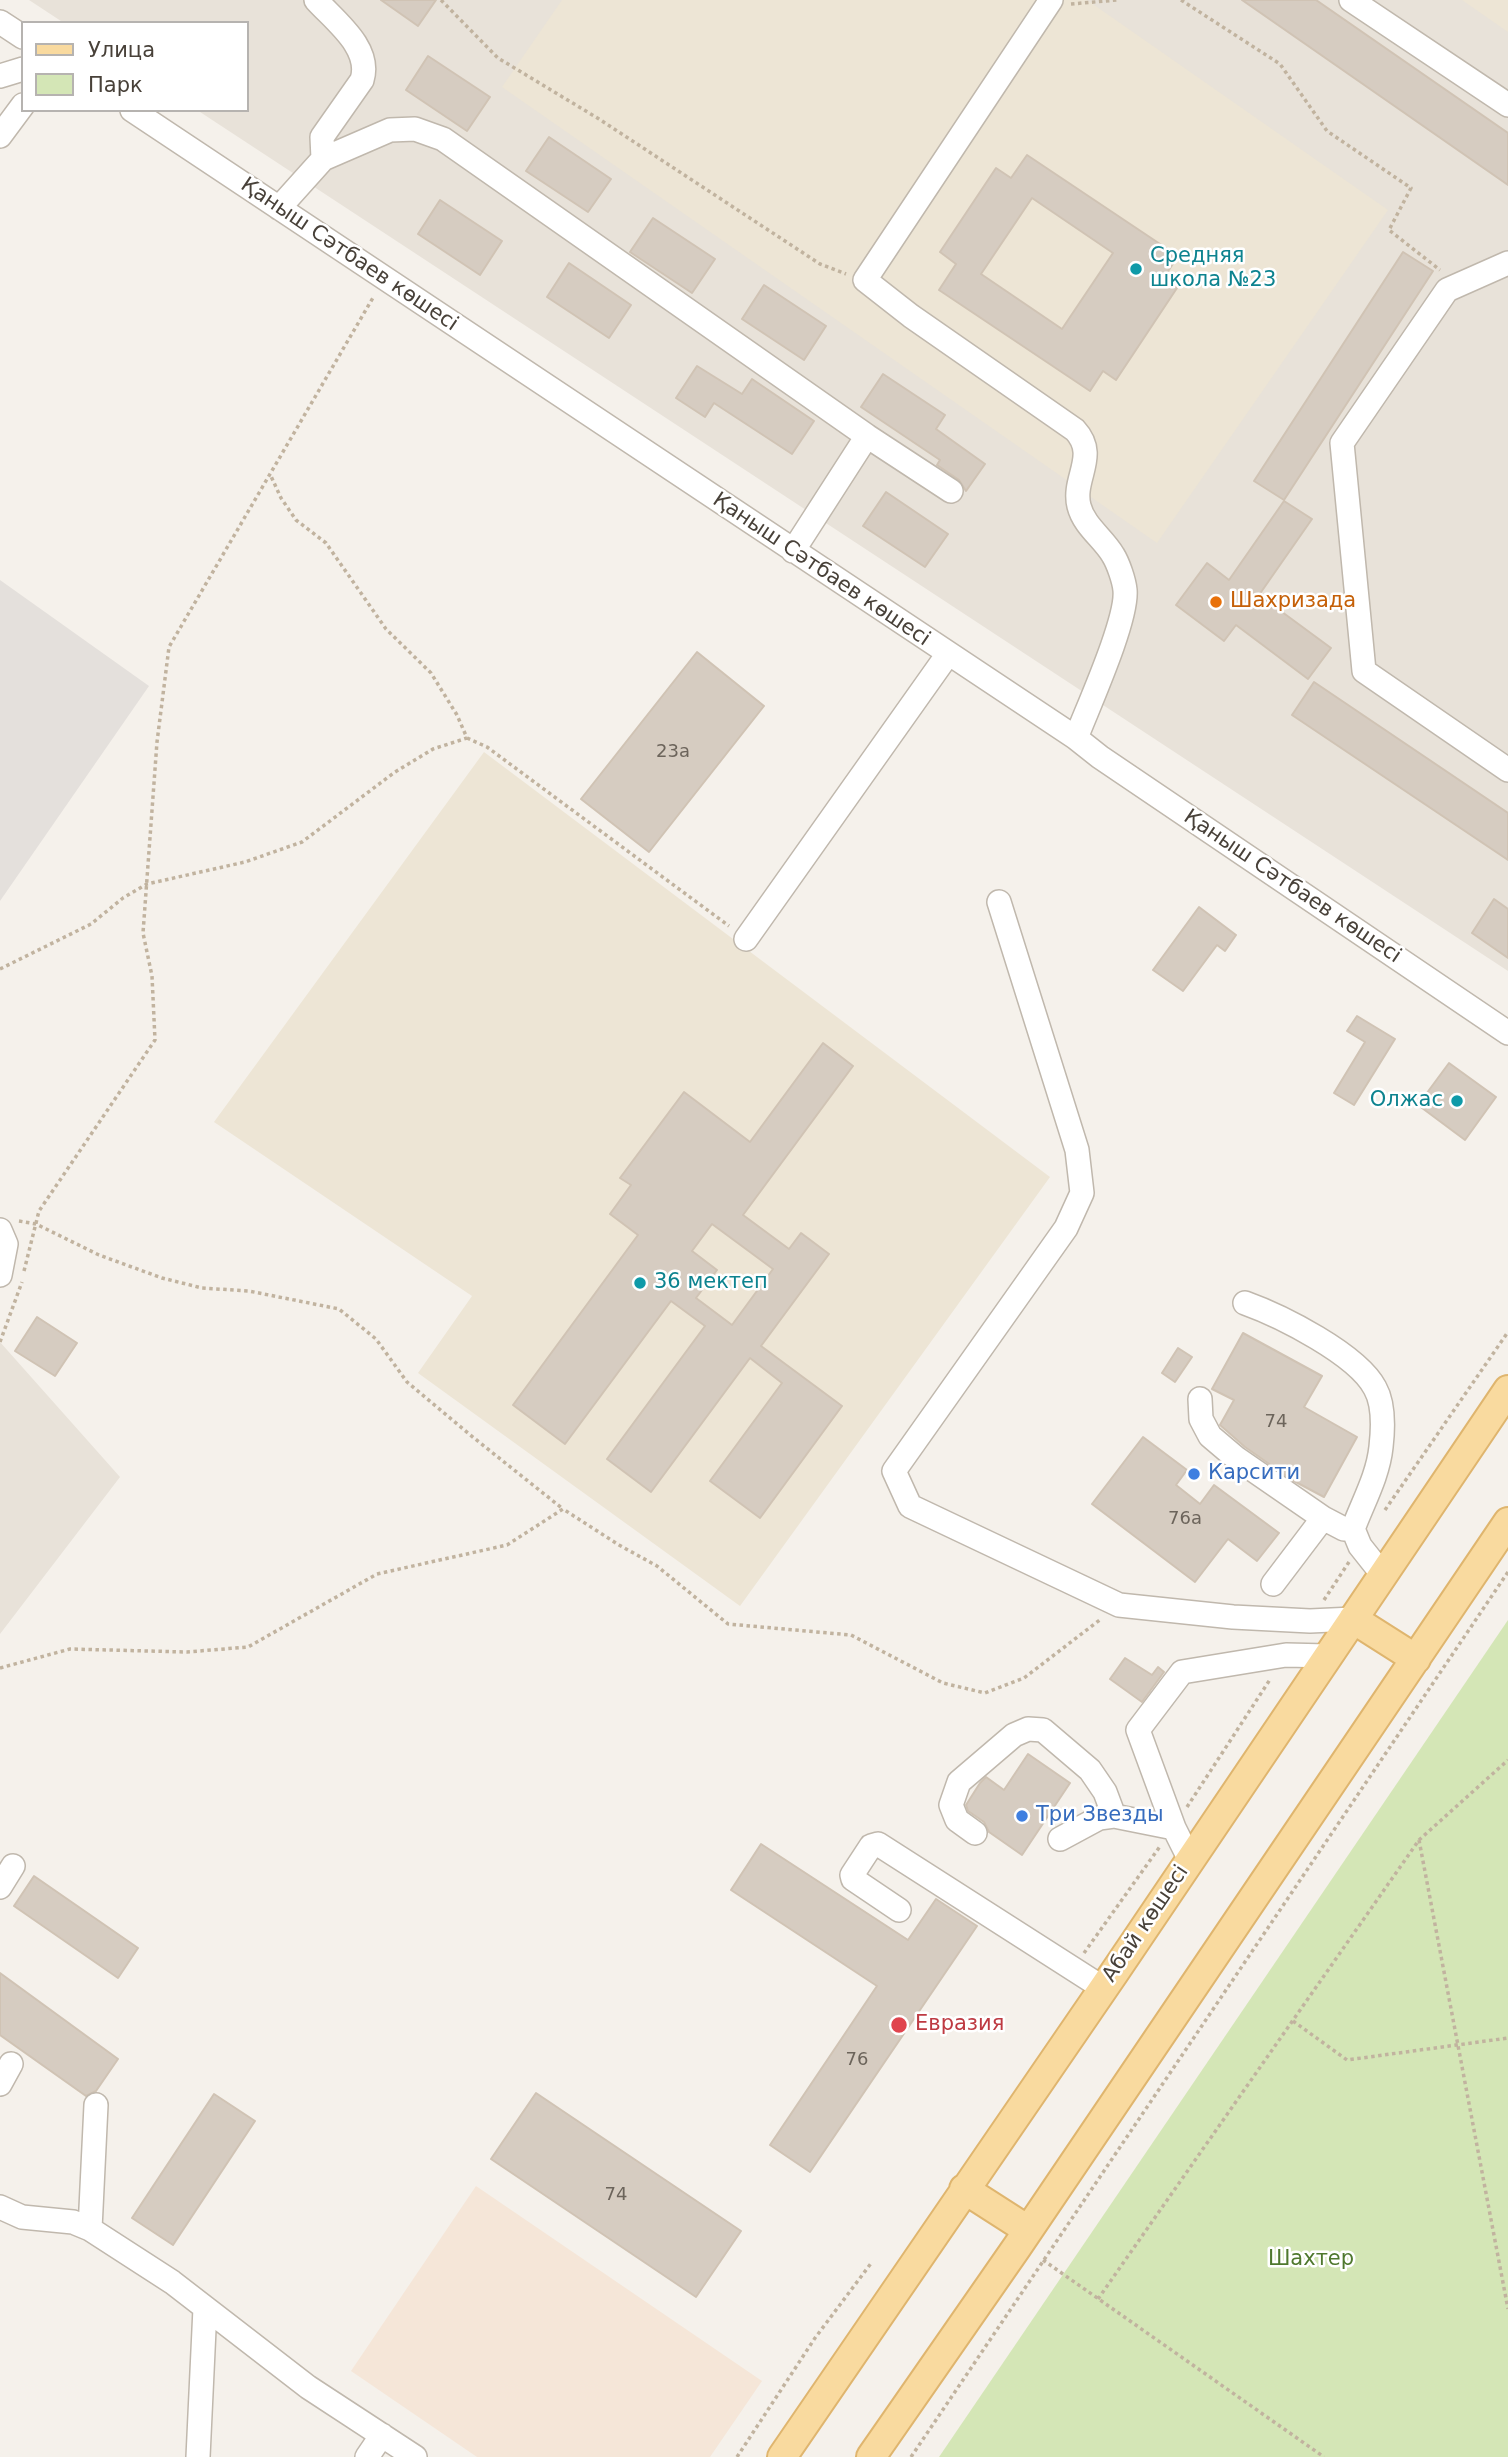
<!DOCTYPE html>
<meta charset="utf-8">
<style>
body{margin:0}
#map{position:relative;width:1508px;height:2457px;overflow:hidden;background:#f5f1eb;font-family:"DejaVu Sans",sans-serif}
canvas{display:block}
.legend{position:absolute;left:21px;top:21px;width:228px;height:91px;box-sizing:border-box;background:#fff;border:2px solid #b6b3b0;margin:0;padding:9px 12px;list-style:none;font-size:21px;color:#484139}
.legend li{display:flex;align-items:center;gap:14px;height:35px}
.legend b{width:35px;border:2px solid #b6b3b0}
</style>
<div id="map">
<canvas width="1508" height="2457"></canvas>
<ul class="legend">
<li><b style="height:9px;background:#f9da9f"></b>Улица</li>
<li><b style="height:19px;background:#d4e6b6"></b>Парк</li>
</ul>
</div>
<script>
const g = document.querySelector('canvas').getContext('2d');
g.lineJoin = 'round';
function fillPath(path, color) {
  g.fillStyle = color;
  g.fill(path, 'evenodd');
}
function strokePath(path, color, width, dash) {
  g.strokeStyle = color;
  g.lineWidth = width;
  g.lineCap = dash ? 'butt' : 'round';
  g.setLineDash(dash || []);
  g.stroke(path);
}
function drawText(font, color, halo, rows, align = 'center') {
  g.font = font + ' "DejaVu Sans",sans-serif';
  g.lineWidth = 5;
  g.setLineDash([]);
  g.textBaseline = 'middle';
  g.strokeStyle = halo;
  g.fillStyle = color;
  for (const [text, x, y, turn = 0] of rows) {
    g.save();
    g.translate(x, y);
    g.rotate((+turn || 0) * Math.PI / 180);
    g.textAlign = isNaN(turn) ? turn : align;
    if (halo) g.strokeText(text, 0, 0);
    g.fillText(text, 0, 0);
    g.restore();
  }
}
const residential = new Path2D(`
 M29,0H1508V971L197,110H247V23H64Z
 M0,1342L120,1477L0,1634Z`);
const commercial = new Path2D(`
 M476,2186L762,2381L710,2457H477L351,2371Z`);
const industrial = new Path2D(`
 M0,580L149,686L0,901Z`);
const education = new Path2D(`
 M562,0H1087L1388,210L1157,543L502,87Z
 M1462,0H1508V32Z
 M484,752L1050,1177L740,1606L418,1373L472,1296L214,1122Z`);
const green = new Path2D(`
 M1508,1620V2457H939Z`);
const building = new Path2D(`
 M381,0H436L418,26Z
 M1242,0H1316L1508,133V185Z
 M428,56L490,97L467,131L406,90Z
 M549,137L611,179L588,212L526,171Z
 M1027,155L1178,256L1163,279L1177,288L1116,380L1103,371L1090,391L939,290L956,264L940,252L996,168L1011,178ZM1032,198L1113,253L1062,329L981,274Z
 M440,200L502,241L480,275L418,234Z
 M653,218L715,259L692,293L630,252Z
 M1403,252L1433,271L1284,500L1254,481Z
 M569,263L631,305L609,338L547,297Z
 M764,285L826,326L804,360L742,319Z
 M697,366L742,394L752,379L814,421L792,454L714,403L705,417L676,398Z
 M883,374L945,415L936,429L985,464L966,491L959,480L937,465L940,460L861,407Z
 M886,492L948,534L925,567L863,526Z
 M1284,501L1312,519L1259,595L1331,648L1308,679L1236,625L1224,641L1176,605L1207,563L1229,580Z
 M697,652L764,706L649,852L581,799Z
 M1314,682L1508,813V860L1292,715Z
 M1494,899L1508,909V958L1472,933Z
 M1199,907L1236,935L1225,951L1217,945L1183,991L1153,970Z
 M1357,1016L1395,1039L1354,1105L1334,1093L1365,1042L1347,1031Z
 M823,1043L853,1066L743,1215L789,1249L801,1233L829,1254L761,1346L842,1406L760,1518L710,1481L782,1383L750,1358L651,1492L607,1459L705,1326L671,1301L565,1444L513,1405L638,1235L610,1214L631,1185L620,1178L684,1092L750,1142ZM712,1224L773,1269L732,1325L696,1298L717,1270L692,1251Z
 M1449,1063L1496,1097L1465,1140L1418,1105Z
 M37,1317L77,1343L55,1376L15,1351Z
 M1243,1333L1322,1376L1304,1407L1357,1437L1324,1497L1292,1480L1245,1447L1220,1425L1234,1400L1212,1389Z
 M1178,1348L1192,1357L1175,1382L1162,1373Z
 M1143,1437L1187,1470L1176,1485L1200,1504L1214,1485L1279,1533L1257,1561L1228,1539L1195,1582L1092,1504Z
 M1125,1658L1152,1675L1158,1667L1164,1672L1142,1702L1110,1679Z
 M1028,1754L1070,1783L1022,1855L989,1832L984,1822L968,1811L966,1805L980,1783L986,1777L1004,1790Z
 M761,1844L908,1940L936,1899L977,1926L810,2172L770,2145L877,1986L731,1890Z
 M34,1876L138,1948L118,1978L14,1906Z
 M0,1973L118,2059L96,2091L86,2096L0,2035Z
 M536,2093L741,2231L696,2297L491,2159Z
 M214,2094L255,2121L173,2245L132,2218Z`);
const path = new Path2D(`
 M441,0L498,58L599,119L820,264L846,274
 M1181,0L1280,64L1327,131L1411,188L1389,230L1440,270
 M1071,4L1117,0
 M467,738L487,747L729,926
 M0,969L91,924L123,898L147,884L245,862L302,842L395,772L433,749L467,738L457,715L431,673L386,629L326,543L296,520L281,498L270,474
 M19,1221L36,1224L99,1255L162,1278L202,1288L249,1291L339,1309L376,1339L407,1382L474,1438L563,1509
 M24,1271L39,1211L155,1040L152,976L143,933L157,742L169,647L374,296
 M0,1342L22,1282
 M1385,1510L1508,1332
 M1324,1600L1349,1562
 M0,1668L70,1649L187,1652L248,1647L377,1574L507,1545L563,1509L619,1545L657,1566L728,1624L851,1635L943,1683L985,1693L1024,1678L1101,1619
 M1187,1807L1271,1678
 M1419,1840L1508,2309
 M1084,1953L1161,1845
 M1293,2021L1347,2060L1508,2038
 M1043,2260L1324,2457
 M1098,2299L1419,1840L1508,1760
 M737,2457L815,2338L872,2262
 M911,2457L1508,1572`);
const minor = new Path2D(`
 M1051,0L865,280L911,316L1075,430C1099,456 1072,478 1079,506C1084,526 1103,538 1113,555C1118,563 1124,580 1125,590C1128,619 1088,707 1076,738
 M1351,0L1508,105
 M0,22L23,37
 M0,76L23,69
 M132,110L1076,738L1100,757L1508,1033
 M0,136L23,105
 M323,159L390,130L415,129L443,139L867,436L951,491
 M279,208L323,159L322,137L362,80C372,48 335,21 316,0
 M1508,263L1447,290L1342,443L1364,671L1508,770
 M793,551L867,436
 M999,902L1077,1150L1082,1193L1066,1228L894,1471L910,1506L1119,1605L1233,1617L1310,1621L1353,1619
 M746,939L948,654
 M0,1230L6,1244L0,1275
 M1245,1303C1281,1316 1357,1354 1375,1388C1384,1404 1383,1430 1381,1447C1378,1476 1363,1502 1353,1529L1360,1546L1383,1575
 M1200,1399L1201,1419L1210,1436L1236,1458L1323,1518L1344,1529H1353
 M1273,1584L1323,1518
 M975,1833L957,1820L951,1805L959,1782L1014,1735L1028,1729L1043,1730L1090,1770L1105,1792L1114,1816
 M1060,1839L1099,1818L1114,1816L1174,1828
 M1190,1860L1174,1828L1138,1730L1182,1672L1286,1655L1328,1656
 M0,1887L13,1866
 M899,1910L853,1879L852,1875L871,1846L878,1844L1103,1988
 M0,2084L11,2064
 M0,2207L22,2217L73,2222L90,2229L172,2282L308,2387L415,2457
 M90,2229L96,2105
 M198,2457L205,2308
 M367,2457L382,2435`);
const major = new Path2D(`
 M1353,1619L1416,1659
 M964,2189L1028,2230
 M782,2457L1114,1973L1508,1390
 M871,2457L1017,2247L1508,1522`);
const markers = [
 [1136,269,7,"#0f9aa8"],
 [1216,602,7,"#e8710a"],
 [1457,1101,7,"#0f9aa8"],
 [640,1283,7,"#0f9aa8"],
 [1194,1474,7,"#3f7fe0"],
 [1022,1816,7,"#3f7fe0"],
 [899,2025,9,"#e0444e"]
];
const numberNames = [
 ["23а",673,752],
 ["74",1276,1422],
 ["76а",1185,1519],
 ["76",857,2060],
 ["74",616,2195]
];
const streetNames = [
 ["Қаныш Сәтбаев көшесі",349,255,34],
 ["Қаныш Сәтбаев көшесі",821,570,34],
 ["Қаныш Сәтбаев көшесі",1292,887,34],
 ["Абай көшесі",1146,1924,-56]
];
const cultureNames = [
 ["Средняя",1150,257],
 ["школа №23",1150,281],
 ["Олжас",1443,1101,"right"],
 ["36 мектеп",654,1283]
];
const foodNames = [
 ["Шахризада",1230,602]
];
const shopNames = [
 ["Карсити",1208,1474],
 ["Три Звезды",1036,1816]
];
const healthNames = [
 ["Евразия",915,2025]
];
const parkNames = [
 ["Шахтер",1311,2260]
];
fillPath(residential, '#e8e2d9');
fillPath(commercial, '#f5e6d8');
fillPath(industrial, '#e4e0dc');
fillPath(education, '#ede5d5');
fillPath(green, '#d4e6b6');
fillPath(building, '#d6ccc1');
strokePath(building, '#d0c3b4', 2);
strokePath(minor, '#c0b8ad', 26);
strokePath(major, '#dfb56e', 32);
strokePath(path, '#c1b39f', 3.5, [3.5, 3.5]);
strokePath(minor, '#fff', 23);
strokePath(major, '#f9da9f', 28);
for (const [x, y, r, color] of markers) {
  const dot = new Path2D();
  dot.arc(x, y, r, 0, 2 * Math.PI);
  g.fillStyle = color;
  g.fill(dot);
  strokePath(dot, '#fff', 2.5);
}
drawText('18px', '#6c645b', null, numberNames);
drawText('21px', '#484139', '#fff', streetNames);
drawText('21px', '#0d838f', '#fff', cultureNames, 'left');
drawText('21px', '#c56008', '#fff', foodNames, 'left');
drawText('21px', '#366cbe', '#fff', shopNames, 'left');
drawText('21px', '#be3a42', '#fff', healthNames, 'left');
drawText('21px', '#4f782e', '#fff', parkNames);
</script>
